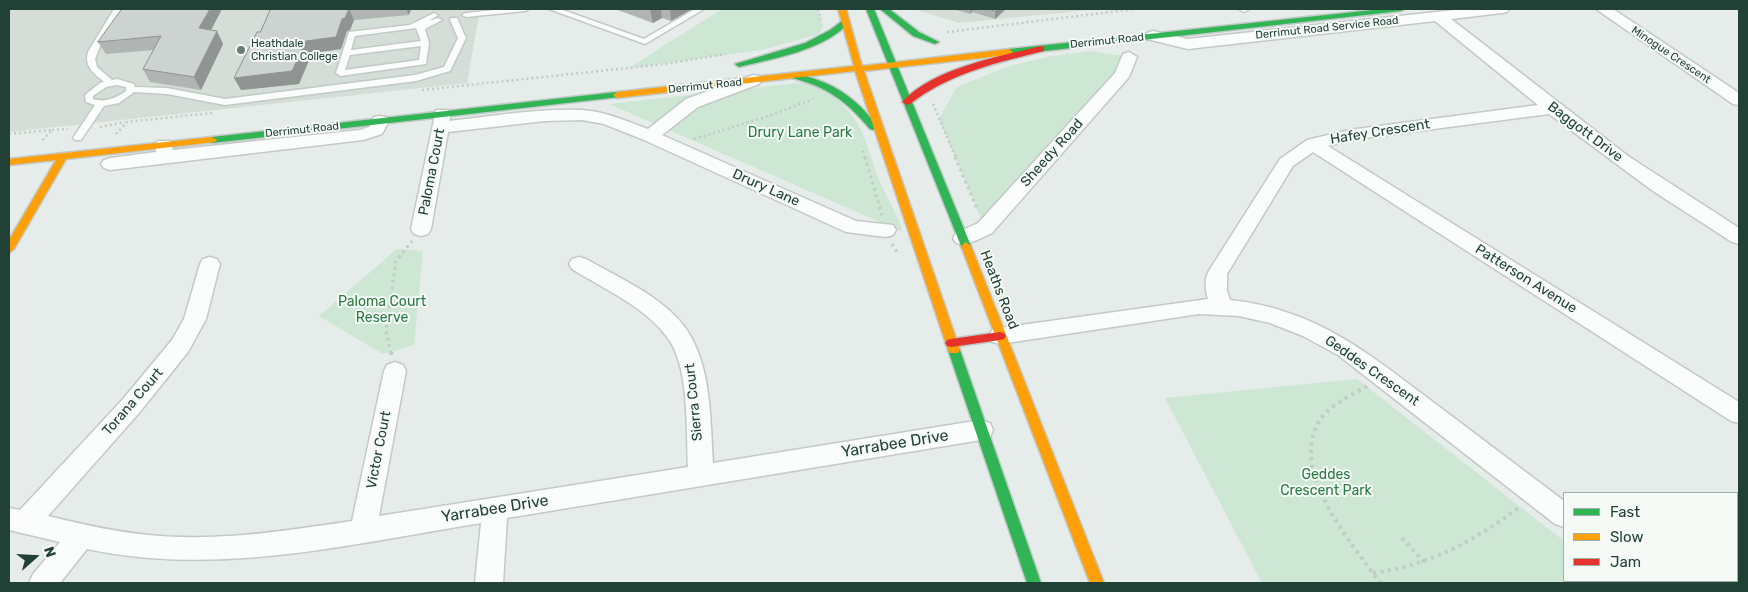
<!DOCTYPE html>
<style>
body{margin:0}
#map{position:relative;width:1748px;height:592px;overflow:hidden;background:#e6ece9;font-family:Rubik,sans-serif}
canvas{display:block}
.frame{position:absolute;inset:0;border:10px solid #224136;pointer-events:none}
.legend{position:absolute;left:1563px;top:492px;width:175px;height:90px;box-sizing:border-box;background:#f5faf7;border:1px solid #a1b0aa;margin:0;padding:6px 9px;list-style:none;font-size:15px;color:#224136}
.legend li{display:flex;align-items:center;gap:10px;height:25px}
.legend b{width:25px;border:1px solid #a1b0aa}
.north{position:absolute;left:10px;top:532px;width:50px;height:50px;-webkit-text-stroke:4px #f5faf7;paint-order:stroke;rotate:71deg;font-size:14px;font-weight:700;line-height:20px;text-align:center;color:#224136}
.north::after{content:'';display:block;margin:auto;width:18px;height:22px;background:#224136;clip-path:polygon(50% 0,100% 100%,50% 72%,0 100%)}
</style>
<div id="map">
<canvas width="1748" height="592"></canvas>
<div class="frame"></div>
<ul class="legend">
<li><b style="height:6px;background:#30b455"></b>Fast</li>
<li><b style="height:6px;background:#ff9f0a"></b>Slow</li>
<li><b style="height:6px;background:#e5322d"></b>Jam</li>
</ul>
<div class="north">N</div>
</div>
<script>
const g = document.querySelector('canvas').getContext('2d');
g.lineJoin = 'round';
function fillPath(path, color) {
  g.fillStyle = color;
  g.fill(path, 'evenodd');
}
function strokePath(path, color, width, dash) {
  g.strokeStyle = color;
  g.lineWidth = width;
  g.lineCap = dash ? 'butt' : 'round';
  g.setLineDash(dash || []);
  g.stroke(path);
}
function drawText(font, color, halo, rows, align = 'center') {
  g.font = font + ' Rubik,sans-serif';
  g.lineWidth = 4;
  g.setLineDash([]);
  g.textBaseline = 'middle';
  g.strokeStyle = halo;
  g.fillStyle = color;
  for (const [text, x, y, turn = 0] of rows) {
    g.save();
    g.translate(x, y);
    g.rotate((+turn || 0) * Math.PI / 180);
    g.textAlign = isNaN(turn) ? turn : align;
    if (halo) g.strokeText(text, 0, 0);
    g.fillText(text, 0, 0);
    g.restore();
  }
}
const built = new Path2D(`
 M9,9H480L467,83L9,132Z
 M914,9H1099L959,23Z`);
const green = new Path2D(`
 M722,9H817L823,26L819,34L761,50L629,68Z
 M1091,51L1129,57L985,228L939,119L957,87L1009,66L1047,57Z
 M807,82C821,86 828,91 839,101C866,127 866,146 879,179C886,197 897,213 903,232L609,104Z
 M397,249L423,251L414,345L383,354L319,316Z
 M1357,379L1564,541V581H1615L1618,583H1262L1165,398Z`);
const pathFar2 = new Path2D(`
 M818,9L821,20
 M947,32L1135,9
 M422,90L665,64L726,54
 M933,104L956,158
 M100,127L125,122
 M52,130L68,129
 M9,134L52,130L41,142
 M116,134L127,122L212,113
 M694,139L766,117L813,99
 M863,151L865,158`);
const pathFar1 = new Path2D(`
 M865,157L882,215
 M955,157L978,211
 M892,244L899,255
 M391,353L386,331L396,261L412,241`);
const path = new Path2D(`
 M391,352L392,356
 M1367,386C1351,396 1328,405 1318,423C1290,474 1352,543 1380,583
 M1402,538L1424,562
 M1373,573C1431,565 1474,541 1521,506`);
const lane = new Path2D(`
 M114,9H122L104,36L95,59L97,67L112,80L117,79L134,84L135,87L167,88L225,99L415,75L444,67L458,38L450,20L451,18H457L466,38L450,71L416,81L225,105L167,94L134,92L119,103L104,106L81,140H75L73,138L95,105L86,102L85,95L100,83L104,82C94,73 84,67 88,52ZM117,85L126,87V91C116,98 105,103 93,99V96L106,87Z
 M504,9H529L525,11L466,17L462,15L466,13Z
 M549,9H560L644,39L695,9H704L645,44Z
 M1239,9H1247L1248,10L1244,12Z
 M434,13L438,15L429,21L438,18L442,20L425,29L429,43L426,64L340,76L336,73L349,32L410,25ZM416,28L421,41L351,50L355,36ZM421,46L419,60L345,70L350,55Z`);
const street = new Path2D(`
 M1464,9H1509L1507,12L1502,13L1451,19L1628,156L1739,228V244L1732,242L1653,191L1549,114L1349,140L1328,146L1739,402V423L1731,421L1313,152L1293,166L1227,274V291L1230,300C1317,309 1370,355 1437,405C1479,437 1522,469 1564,501V527L1555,524L1338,355L1303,336L1270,323L1239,316L1199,314L1000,344L992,342L989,336L992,330L1000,328L1208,299C1205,289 1204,278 1210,269L1280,159L1307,140L1349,130L1538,105L1435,21L1188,49L1147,39L1145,36L1147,33L1153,31L1188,39Z
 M1596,9H1613L1739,93V105L1733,104Z
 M1129,52L1137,57L1129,77L992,233C980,238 969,246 956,243L953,238L956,233L978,223L1115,73L1123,54Z
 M753,75L759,76L761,80L759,84L698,107L662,135L856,221L893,225L896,230L893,235L886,237L846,232L644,140L604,124L582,120L545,121L448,132L431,229L428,234L421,236L414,234L411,229L436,110H448L451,114L449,121C493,116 538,108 581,110C604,111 626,121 648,129L686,99Z
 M380,116L386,117L389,121L382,134L363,140L110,170L104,168L101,164L104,160L110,158L156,152L155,145L158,141H170L173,150L360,130L369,127L374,117Z
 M210,257L217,259L220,264L206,319L188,352L139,413L48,516C81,524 115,532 149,535C217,542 285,531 352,521L384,371L387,365L395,362L403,365L406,371L379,516L688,467C686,431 690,366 667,337C644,306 604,289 572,269L569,264L572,259L579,257L586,259C619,278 660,295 684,326C712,364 710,418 713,463L981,420L990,423L993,430L990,437L981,440L507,518L503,583H475L481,523C350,544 219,577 87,549L60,583H29L33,574L60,542L9,530V508L20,510L123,399L172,340L184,319L200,264L203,259Z
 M1634,581H1664L1665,583H1635Z`);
const fast = new Path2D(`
 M866,9H874L971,246L970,249H962L961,246Z
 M880,9H889L919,32L939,42L935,44L913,36Z
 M1382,9H1405L1401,11L1009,55L1005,52L1009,49Z
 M842,21L849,23C822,51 775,58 739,67L735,64L805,43L830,30Z
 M795,73C832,82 855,96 878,127L873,130L870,129C846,101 828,87 792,78L791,76Z
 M617,92L621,95L620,97L212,143L207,140L212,137Z
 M954,346L958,347L960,350L1041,583H1027L948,350L950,347Z`);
const slow = new Path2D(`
 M838,9H846L862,66L1009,49L1013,52L1009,55L864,71L960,350L958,353H950L948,350L855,71L617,98L613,95L617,92L854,66Z
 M212,137L217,140L215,142L66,159L14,249L9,253V240L56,160L9,165V159Z
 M966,242L971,246L1104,583H1090L961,246Z`);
const jam = new Path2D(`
 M1041,46L1044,47V51C996,63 950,73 910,104L907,105L902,102C933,68 998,57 1041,46Z
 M1000,332L1004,333L1006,336L1004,339L1000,340L951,347L947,346L945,343L947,340L951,339Z`);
const wall = new Path2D(`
 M122,9H220L221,11L211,30L223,44L201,90L150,82L143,69L154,50L106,54L98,42Z
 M271,9H411L409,15L354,20L350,30L347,31L341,49L312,53L299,84L241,90L260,32Z
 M615,9H692L671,21L662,18L653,23Z
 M953,9H1006L995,19L972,12L970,14Z`);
const shadedWall = new Path2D(`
 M210,9H220L221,11L205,41L199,28Z
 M349,9L354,20L350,30L347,31L341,49L312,53L299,84L241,90L234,78L306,41Z
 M406,9H411L409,15Z
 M650,9H661L662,18L653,23Z
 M670,9H692L671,21Z
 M971,9H973L972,12L970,14Z
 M998,9H1006L995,19V11Z
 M217,31L223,44L201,90L194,77Z`);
const building = new Path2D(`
 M122,9H210L199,28L217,31L194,77L143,69L161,36L98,42Z
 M271,9H349L345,18L342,19L336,37L306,41L292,71L234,78L257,32H260Z
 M989,9H998L995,11Z`);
const markers = [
 [241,50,5,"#677d75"]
];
const farStreetnames = [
 ["Derrimut Road Service Road",1327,28,-6],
 ["Derrimut Road",1107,41,-6],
 ["Minogue Crescent",1671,55,34],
 ["Derrimut Road",705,86,-6],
 ["Derrimut Road",302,130,-6]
];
const farPoinames = [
 ["Heathdale",251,44],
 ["Christian College",251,57]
];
const streetNames = [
 ["Hafey Crescent",1380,132,-9],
 ["Baggott Drive",1585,132,37],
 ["Sheedy Road",1052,153,-48],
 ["Paloma Court",432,172,-79],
 ["Drury Lane",766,188,24],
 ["Patterson Avenue",1526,279,32],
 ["Heaths Road",999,290,69],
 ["Geddes Crescent",1372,371,35],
 ["Torana Court",133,402,-49],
 ["Sierra Court",694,402,-96],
 ["Victor Court",379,450,-79]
];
const parkNames = [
 ["Drury Lane Park",800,133],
 ["Paloma Court",382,302],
 ["Reserve",382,318],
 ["Geddes",1326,475],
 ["Crescent Park",1326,491]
];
const nearStreetnames = [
 ["Yarrabee Drive",895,444,-9],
 ["Yarrabee Drive",495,509,-9]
];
fillPath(built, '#d4ddd8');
fillPath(green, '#cee6d4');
strokePath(lane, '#c3c9c6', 3);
strokePath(street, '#c3c9c6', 3);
strokePath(fast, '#c1cac6', 3);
strokePath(slow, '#c1cac6', 3);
strokePath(jam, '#c1cac6', 3);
strokePath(pathFar2, '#c2cbc7', 2.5, [2, 3]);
strokePath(pathFar1, '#c2cbc7', 3, [2.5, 4]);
strokePath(path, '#c2cbc7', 4, [3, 4.5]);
fillPath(lane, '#fbfcfc');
fillPath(street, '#fbfcfc');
fillPath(fast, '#30b455');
fillPath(slow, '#ff9f0a');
fillPath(jam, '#e5322d');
fillPath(wall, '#b0b5b3');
fillPath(shadedWall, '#909492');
fillPath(building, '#cdd3d0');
strokePath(building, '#909492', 1);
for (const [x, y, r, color] of markers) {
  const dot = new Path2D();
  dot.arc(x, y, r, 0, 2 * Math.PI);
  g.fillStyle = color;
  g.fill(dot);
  strokePath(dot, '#f5faf7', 2);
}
drawText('11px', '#224136', '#f5faf7', farStreetnames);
drawText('11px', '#224136', '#f5faf7', farPoinames, 'left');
drawText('14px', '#224136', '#f5faf7', streetNames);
drawText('14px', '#297b42', '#f5faf7', parkNames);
drawText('16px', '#224136', '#f5faf7', nearStreetnames);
</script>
